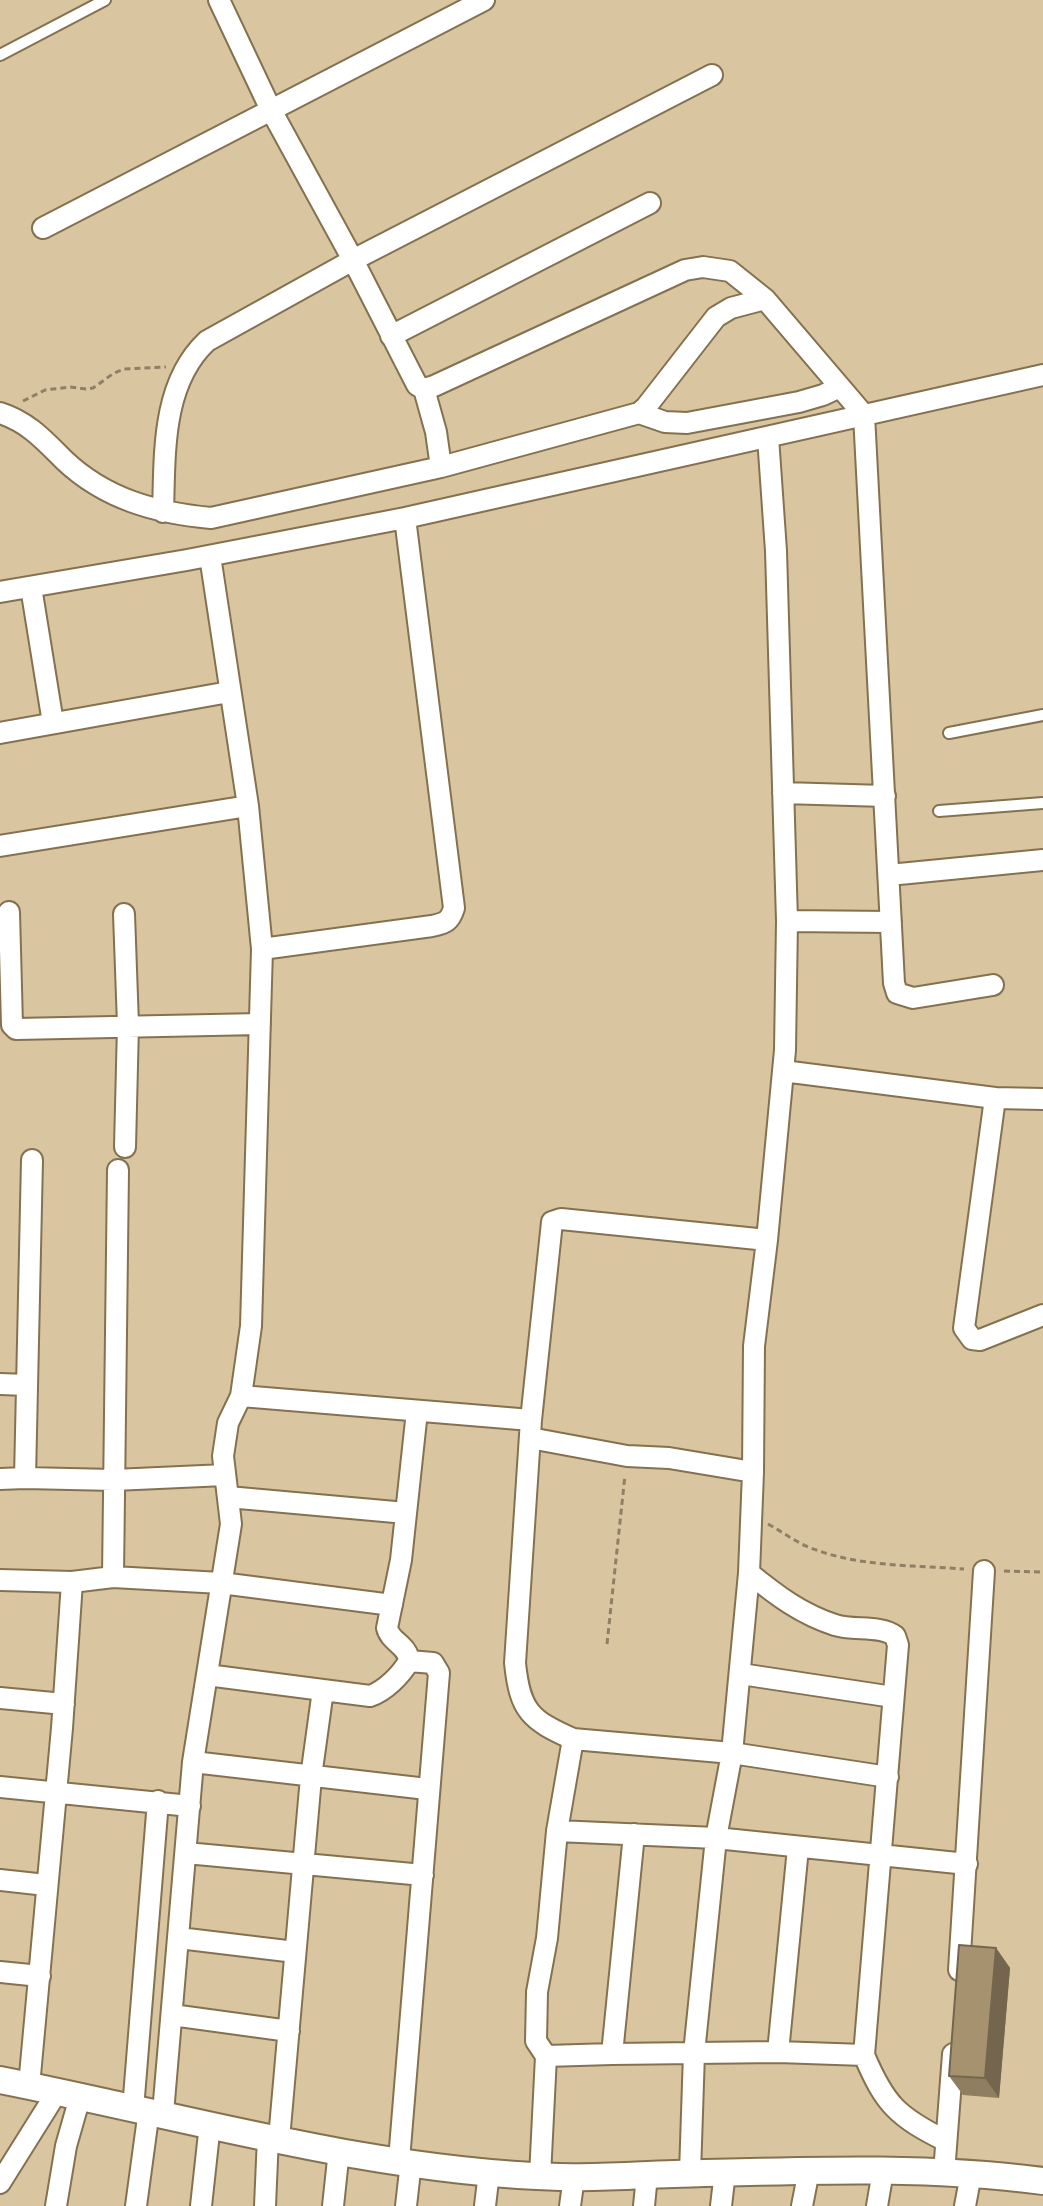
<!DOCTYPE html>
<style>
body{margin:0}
canvas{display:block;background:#d9c5a0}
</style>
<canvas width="1043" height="2206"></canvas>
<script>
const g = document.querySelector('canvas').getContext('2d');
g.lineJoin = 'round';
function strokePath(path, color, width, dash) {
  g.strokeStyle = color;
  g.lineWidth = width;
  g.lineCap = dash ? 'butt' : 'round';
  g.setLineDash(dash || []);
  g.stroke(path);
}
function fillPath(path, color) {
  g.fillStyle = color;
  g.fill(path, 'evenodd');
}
const path = new Path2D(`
 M23,401L45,390L70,387L86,389L93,388L114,373L124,369L166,367
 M768,1524C781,1531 793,1540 806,1546C855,1567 911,1565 964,1569
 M1004,1571L1043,1572
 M607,1644L625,1475`);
const service = new Path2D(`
 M0,55L105,0
 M949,733L1043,715
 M939,811L1043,803`);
const minor = new Path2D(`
 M219,0L271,110L353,260L417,385L424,389L434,386L685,270L703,267L730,271L765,299L864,415L894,983L897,993L913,998L993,985
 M43,228L484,0
 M391,336L650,203
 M424,389L436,432L441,467
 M0,413C28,422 44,440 64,460C105,499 156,513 211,518L441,467L639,413L646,407L716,317L731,308L765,299
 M639,413L665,422L687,423L799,402L823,395L840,387
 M163,512C165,455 161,384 207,341L353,260L712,75
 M210,556L248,806L262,949L251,1326L241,1396L531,1420L552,1222L561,1219L767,1240L785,1050L787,921L776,551L768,437
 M31,587L53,723
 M0,592L187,560L405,518L1043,375
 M0,733L229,692
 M783,793L885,796
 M0,846L248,806
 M889,875L1043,860
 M9,912L12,1025L16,1029L260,1024
 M124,914L128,1025L125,1147
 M787,921L891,922
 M262,949L432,926C446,923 450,921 454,908L405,518
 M783,1071L995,1098L1043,1099
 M995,1098L964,1328L972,1339L980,1340L1043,1315
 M32,1160L25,1478L114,1480L225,1475
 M0,1384L27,1385
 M531,1420L515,1663C520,1711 530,1720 573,1739
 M530,1438L627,1456L669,1458L753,1472
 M0,1479L25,1478
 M228,1497L406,1513
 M749,1573C776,1595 801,1614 835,1625C853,1631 881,1625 895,1636L898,1645L864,2055C885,2105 898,2117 946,2141
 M113,1577L221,1583L392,1605
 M0,1580L72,1582
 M741,1674L893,1697
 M207,1675L323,1690L311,1777L279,2139
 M323,1690L370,1696C385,1691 401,1675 409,1661C408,1645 390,1642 387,1628L401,1560L417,1411
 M0,1698L64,1704
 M193,1762L427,1789
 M0,1787L190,1806
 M557,1831L573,1739L732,1753L888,1777
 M186,1853L423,1875
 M0,1880L46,1885
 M179,1938L295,1952
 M959,1970L984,1571
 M0,1972L40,1976
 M172,2015L289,2031
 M778,2052L798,1848
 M612,2054L778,2052L864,2055
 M546,2056L536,2041L537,1992L547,1938L557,1831L716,1838L967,1864
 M29,2086L62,1728L72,1582L113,1577L118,1170
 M133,2109L158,1801
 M163,2113L193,1762L231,1524L223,1456L228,1423L241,1396
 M399,2160L439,1673L433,1663L409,1661
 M690,2173L694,2053L716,1838L732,1753L749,1573L753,1472L754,1346L767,1240
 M944,2173L953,2054
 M540,2176L546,2056L612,2054L634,1834
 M0,2183L57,2092
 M56,2206L66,2146L80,2097
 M136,2206L149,2110
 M201,2206L210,2124
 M265,2206L268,2137
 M333,2206L339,2150
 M406,2206L411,2162
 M485,2206L489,2172
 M570,2206L574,2177
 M644,2206L647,2175
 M721,2206L725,2172
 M802,2206L809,2170
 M877,2206L883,2171
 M965,2206L971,2174`);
const tertiary = new Path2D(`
 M0,2080C183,2116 373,2172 560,2177C598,2178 636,2175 674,2174C797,2171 921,2165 1043,2181`);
const wall = new Path2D(`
 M996,1948L1010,1968L999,2098L963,2095L949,2076Z`);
const shadedWall = new Path2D(`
 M996,1948L1010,1968L999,2098L985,2078Z`);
const building = new Path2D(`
 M959,1945L996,1948L985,2078L949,2076Z`);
strokePath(service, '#84714f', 14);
strokePath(minor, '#84714f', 24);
strokePath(tertiary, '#84714f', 30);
strokePath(path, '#8e7f65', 3, [6, 4]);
strokePath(service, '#fff', 10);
strokePath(minor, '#fff', 20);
strokePath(tertiary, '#fff', 26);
fillPath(wall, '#8f7e5f');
fillPath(shadedWall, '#74664e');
fillPath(building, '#a6926f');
strokePath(building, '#74664e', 2);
</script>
